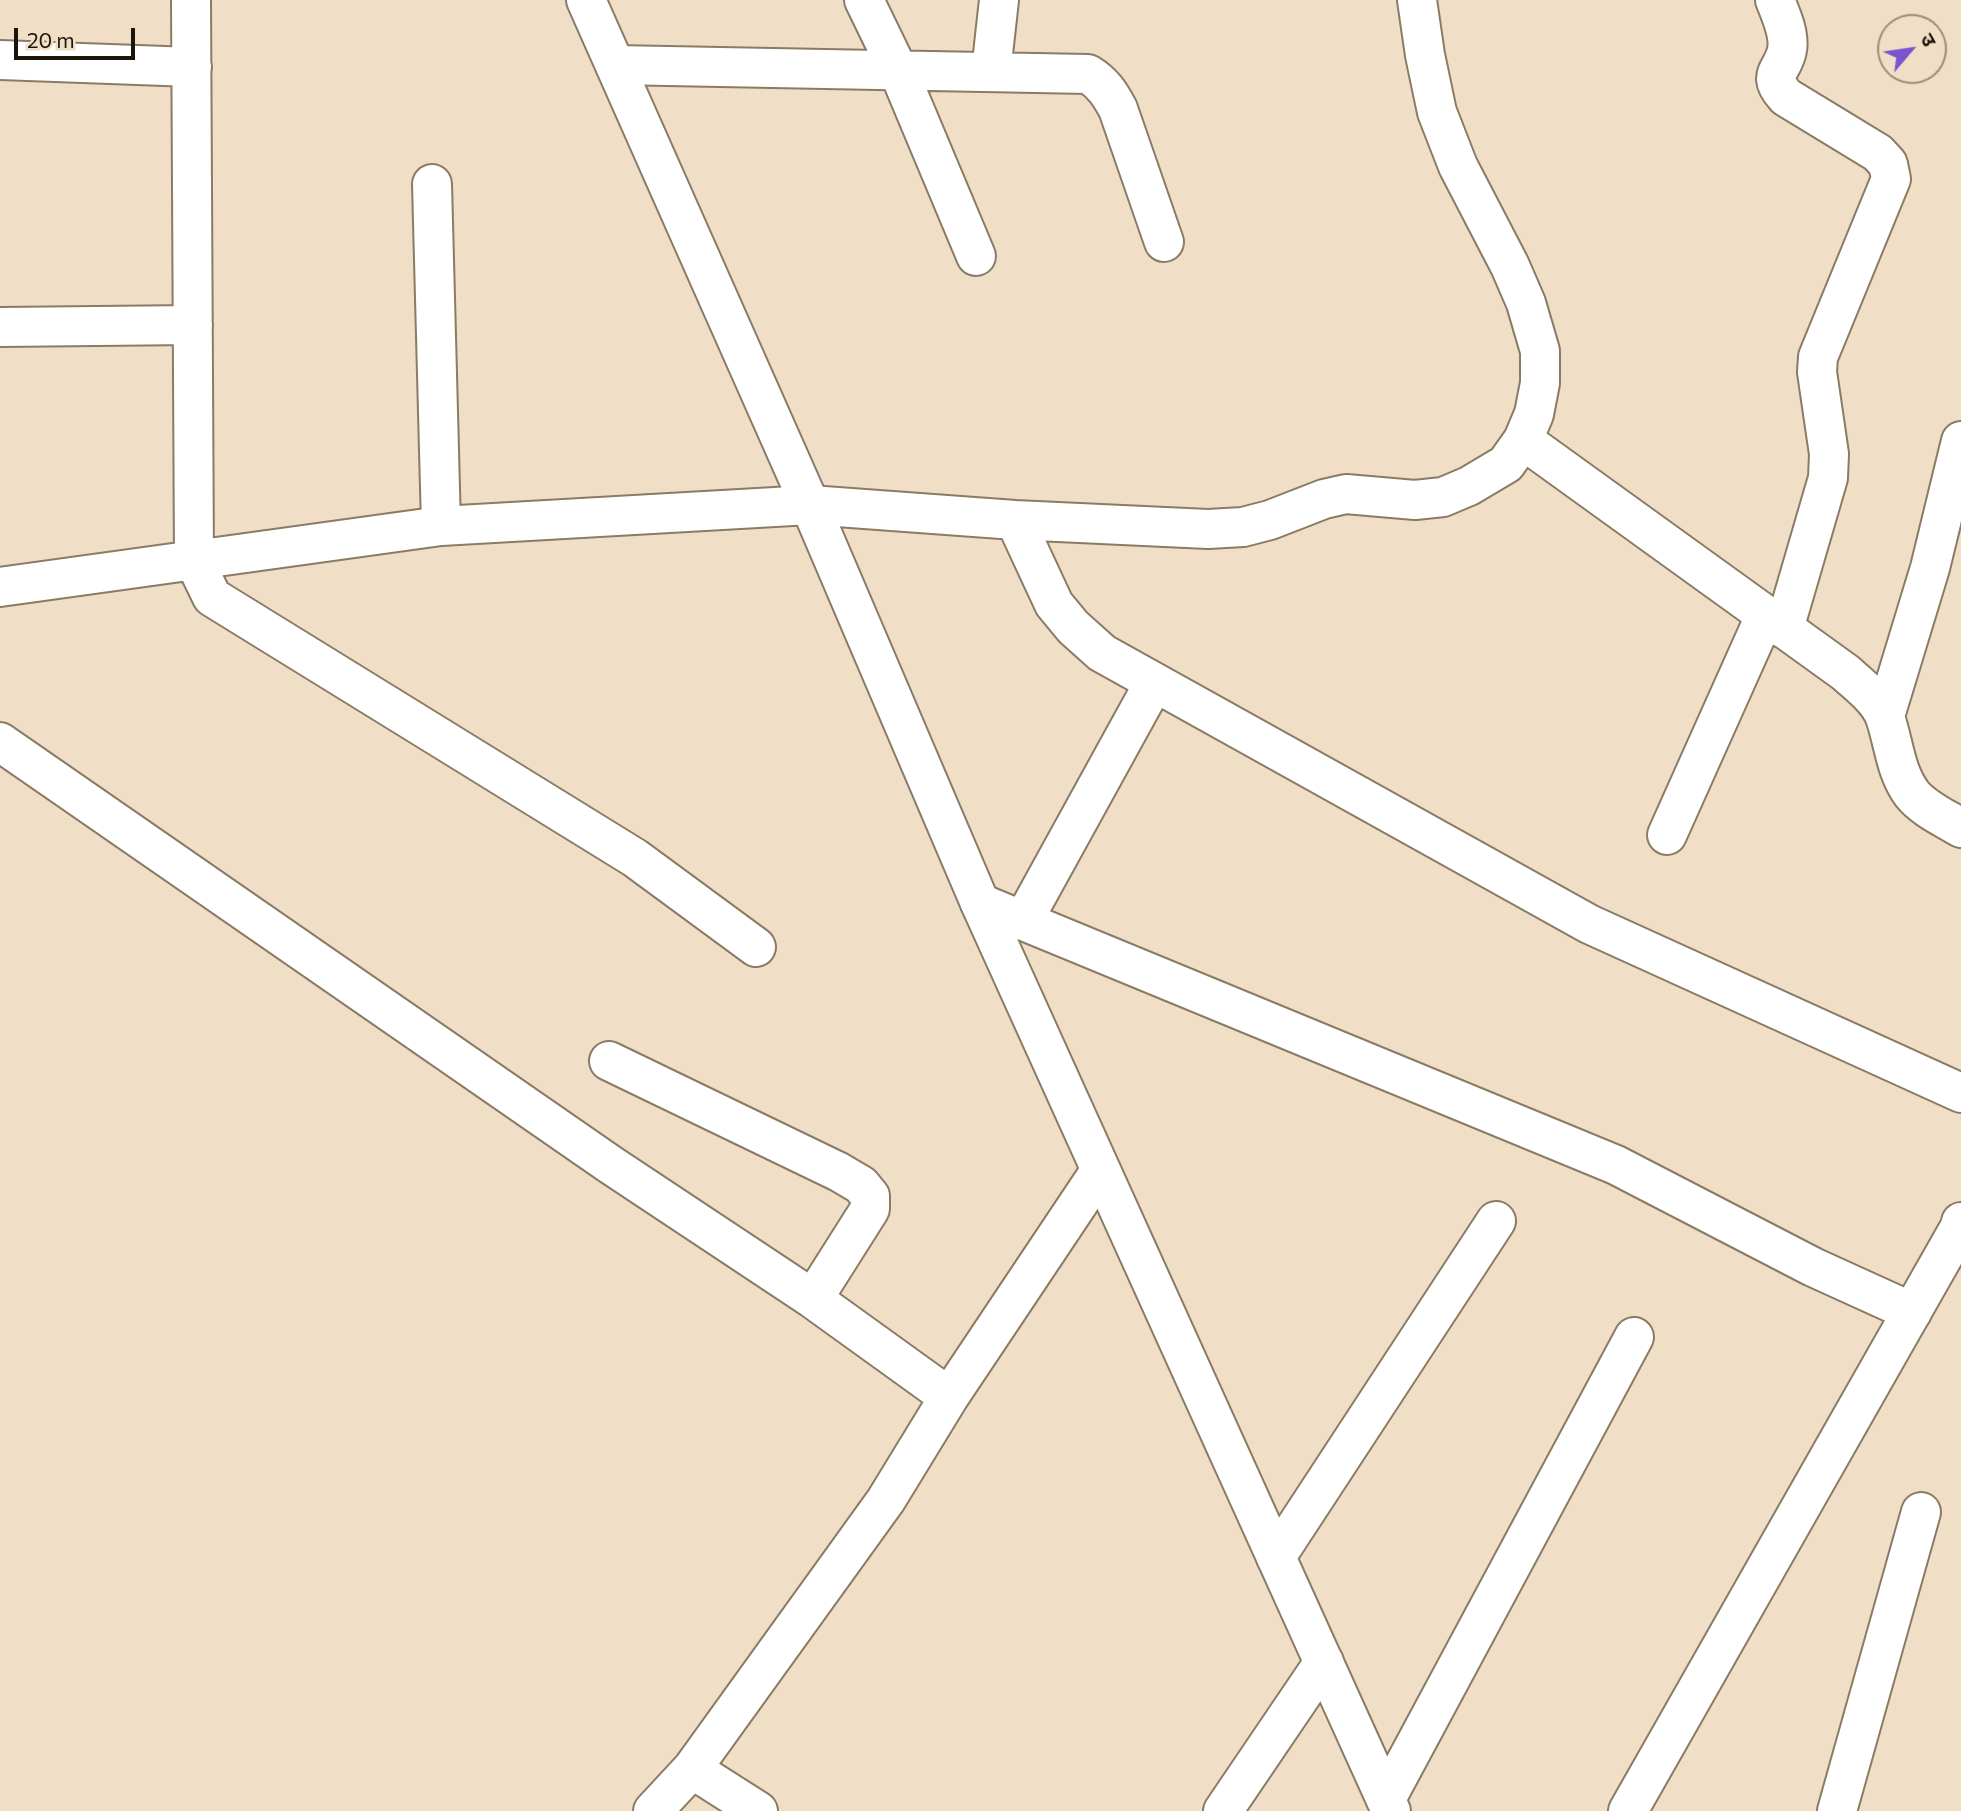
<!DOCTYPE html>
<meta charset="utf-8">
<style>
body{margin:0}
#map{position:relative;width:1961px;height:1811px;overflow:hidden;background:#f0dfc6;font-family:Commissioner,"Noto Sans Devanagari",sans-serif}
canvas{display:block}
.north{position:absolute;left:1877px;top:14px;width:70px;height:70px;box-sizing:border-box;background:#f0dfc6;border:2px solid #9b8e7c;border-radius:50%;rotate:61deg;font-size:19px;font-weight:700;line-height:28px;text-align:center;color:#1b150c}
.north::after{content:'';display:block;margin:auto;width:24px;height:32px;background:#7954ce;clip-path:polygon(50% 0,100% 100%,50% 72%,0 100%)}
.scale{position:absolute;left:14px;top:28px;width:121px;height:32px;box-sizing:border-box;border:4px solid #1b150c;border-top:0;padding-left:9px;font-size:21px;line-height:24px;white-space:nowrap;color:#1b150c;-webkit-text-stroke:5px #f0dfc6;paint-order:stroke}
</style>
<div id="map">
<canvas width="1961" height="1811"></canvas>
<div class="north">उ</div>
<div class="scale">20 m</div>
</div>
<script>
const g = document.querySelector('canvas').getContext('2d');
g.lineJoin = 'round';
function strokePath(path, color, width, dash) {
  g.strokeStyle = color;
  g.lineWidth = width;
  g.lineCap = dash ? 'butt' : 'round';
  g.setLineDash(dash || []);
  g.stroke(path);
}
const street = new Path2D(`
 M191,0L194,560L212,597L635,858L756,947
 M864,0L898,70L976,256
 M1775,0C1781,15 1790,34 1787,50C1783,72 1765,74 1786,97L1878,153L1888,164L1891,179L1818,357L1817,372L1829,454L1828,478L1784,629
 M0,60L192,67
 M615,65L1088,74C1103,83 1110,94 1118,109L1164,242
 M991,72L999,0
 M432,184L441,526
 M0,327L193,325
 M1523,440L1846,673C1860,686 1878,699 1885,717C1894,743 1895,771 1912,794C1924,809 1945,818 1961,828
 M1015,520L1054,604L1073,627L1102,653L1589,924L1961,1093
 M0,587L441,526L810,505L1015,520L1208,529L1243,527L1270,520L1324,499L1346,494L1415,500L1443,497L1469,486L1506,464L1523,440L1534,414L1540,383V351L1526,303L1510,266L1458,166L1437,112L1425,55L1417,0
 M1885,716L1930,568L1961,441
 M0,742L611,1165L813,1299L949,1397
 M1667,835L1765,616
 M980,903L1616,1165L1813,1267L1912,1312
 M1023,921L1154,683
 M609,1061L839,1172L861,1185L870,1196V1209L813,1299
 M1276,1557L1496,1221
 M692,1769L758,1811
 M1386,1799L1634,1337
 M653,1811L692,1769L886,1500L949,1397L1100,1171
 M1223,1811L1324,1662
 M1837,1811L1921,1512`);
const secondary = new Path2D(`
 M586,0L810,505L980,903L1391,1811
 M1628,1811L1960,1227L1961,1222`);
strokePath(street, '#8a7b64', 42);
strokePath(secondary, '#8a7b64', 42);
strokePath(street, '#fff', 38);
strokePath(secondary, '#fff', 38);
</script>
